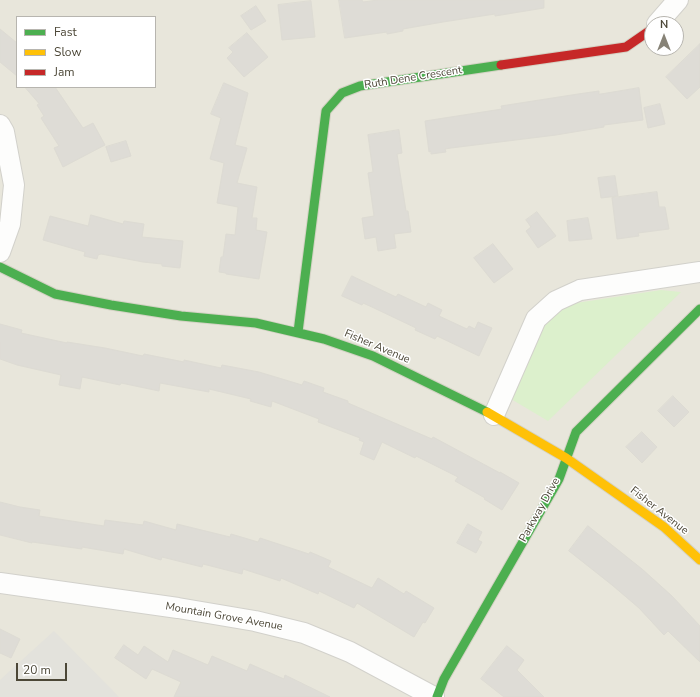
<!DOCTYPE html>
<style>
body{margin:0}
#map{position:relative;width:700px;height:697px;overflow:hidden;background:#f4f3ee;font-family:"Nunito Sans",sans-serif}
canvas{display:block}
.legend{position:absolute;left:16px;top:16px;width:140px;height:72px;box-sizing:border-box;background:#fff;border:1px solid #b7b5af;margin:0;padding:5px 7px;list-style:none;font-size:12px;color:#4c4737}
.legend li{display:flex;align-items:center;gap:8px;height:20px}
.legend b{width:20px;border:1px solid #b7b5af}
.north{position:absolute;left:644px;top:16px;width:40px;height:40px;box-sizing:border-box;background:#fff;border:1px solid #b7b5af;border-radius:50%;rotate:0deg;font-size:11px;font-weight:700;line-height:16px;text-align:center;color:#4c4737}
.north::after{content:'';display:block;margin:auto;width:14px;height:18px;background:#878377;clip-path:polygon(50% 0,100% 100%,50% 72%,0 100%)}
.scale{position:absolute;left:16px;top:663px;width:51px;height:18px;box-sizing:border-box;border:2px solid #4c4737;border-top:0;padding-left:5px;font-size:12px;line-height:14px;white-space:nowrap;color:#4c4737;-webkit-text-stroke:3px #fff;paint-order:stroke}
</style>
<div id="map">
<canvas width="700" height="697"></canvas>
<ul class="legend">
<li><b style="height:5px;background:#4caf50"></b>Fast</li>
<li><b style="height:5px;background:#ffc107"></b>Slow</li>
<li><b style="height:5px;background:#c62828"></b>Jam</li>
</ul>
<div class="north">N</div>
<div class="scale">20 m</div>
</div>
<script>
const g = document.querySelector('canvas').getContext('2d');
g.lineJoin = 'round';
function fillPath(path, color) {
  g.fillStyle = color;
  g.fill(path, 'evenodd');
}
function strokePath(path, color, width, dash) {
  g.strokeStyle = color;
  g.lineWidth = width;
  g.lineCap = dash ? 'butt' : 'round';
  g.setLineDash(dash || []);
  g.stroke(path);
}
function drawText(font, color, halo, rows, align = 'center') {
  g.font = font + ' "Nunito Sans",sans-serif';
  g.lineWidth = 3;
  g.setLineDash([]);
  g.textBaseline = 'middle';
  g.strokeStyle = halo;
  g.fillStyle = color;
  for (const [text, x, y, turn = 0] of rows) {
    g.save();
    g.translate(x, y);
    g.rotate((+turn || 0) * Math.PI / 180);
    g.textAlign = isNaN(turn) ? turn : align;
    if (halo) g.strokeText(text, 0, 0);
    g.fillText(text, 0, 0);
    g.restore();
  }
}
const residential = new Path2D(`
 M0,0H700V697H0ZM17,17H155V87H17ZM652,24H676V48H652Z`);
const green = new Path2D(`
 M661,290L681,292L548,421L511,399L546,319L563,305Z`);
const parking = new Path2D(`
 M54,631L119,697H0V680Z`);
const building = new Path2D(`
 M339,0H362L363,2L378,0H544V8L495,16V14L443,22L403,29V31L387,34V32L345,38Z
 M311,1L315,37L282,40L278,5Z
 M256,6L266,21L251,30L241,16Z
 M0,29L17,43V76L0,62Z
 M247,33L268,57L244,77L227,58L233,52L229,48Z
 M700,44V87L687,99L666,77Z
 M224,83L248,93L235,145L247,148L237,183L257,187L252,218H257L256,230L267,232L259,279L226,274V273L219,272L221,257H223L226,234L235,235L238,207L217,203L224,163L210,159L221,118L211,114Z
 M25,87H55L83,128L93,123L105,145L63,167L54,148L59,146L41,118L44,116L37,105L39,104Z
 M639,88L643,120L604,125V127L556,135L451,148L445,149L446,152L431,154V151L429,152L425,121L502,109L501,106L578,94L599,91V94Z
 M660,104L665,124L648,128L644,108Z
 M399,130L402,153L397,154L406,211H408L411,232L394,234L396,248L378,251L376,237L365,239L362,218L374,216L368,173L373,172L368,135Z
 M126,141L131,156L111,162L106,147Z
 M615,176L618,196L601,198L598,178Z
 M657,192L659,207H665L669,229L638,233L639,236L617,239L612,198Z
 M537,212L556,236L538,248L526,231L531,227L526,220Z
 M91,215L123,224L124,221L144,224L142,237L183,241L180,268L162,266V264L143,262L101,254L98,255L97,259L84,256L85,252L43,240L50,216L88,226Z
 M588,218L592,239L569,241L567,221Z
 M493,244L513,269L494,283L474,258Z
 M352,276L396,297L398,294L426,307L428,303L442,310L439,316L467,329L469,326L475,329L478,322L492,328L479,356L437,336L435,339L415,330L416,328L374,308L363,303L362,305L342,296Z
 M0,324L22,330L21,333L67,343V342L105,348L143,356L144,354L184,362V360L221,368L222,365L259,372L302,385L304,381L324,388L323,392L348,401V403L432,439L433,437L500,473V472L519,483L502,510L484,499L485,498L455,481L458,477L416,456L415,458L382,442L374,460L360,454L364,442L359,440L360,438L318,422L319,419L272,401L271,407L250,401L251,399L209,389V392L160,383L159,391L121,383L120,385L82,377L80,389L59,385L61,375L17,365L0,359Z
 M673,396L689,412L674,427L658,411Z
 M642,432L657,447L642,463L626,447Z
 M0,502L20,507L40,510L39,516L104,526L105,520L143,525L144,521L176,530L177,524L230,537L231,534L258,542L260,538L309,554L310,552L331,561L328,567L372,588L378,578L404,594L406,591L434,608L425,623L423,622L414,637L357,603L354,608L319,591L318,594L281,578L280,581L243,569L242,574L203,564L202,567L162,557L161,560L124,549L123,554L82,547V549L32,542V543L0,535Z
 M468,524L482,532L478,540L482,542L476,553L457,543Z
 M588,526L642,569L672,596L700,626V662L668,631L664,635L639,608L612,585L569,551Z
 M0,629L20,639L11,658L0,653Z
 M124,645L138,655L144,646L168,662L173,650L208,665L212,656L247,671L250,664L284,679L285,675L330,697H174L181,682L152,669L146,679L115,658Z
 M507,646L524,660L517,670L544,697H504L481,679Z`);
const street = new Path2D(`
 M657,24L678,0
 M0,125L4,132L14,185L10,224L0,252
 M494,415L536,319L556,301L580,290L700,272
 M0,583L178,608L255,621L304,633L350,652L434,697`);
const fast = new Path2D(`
 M0,267L55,294L111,305L181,316L256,323L324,339L373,356L487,412
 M298,332L326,111L342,93L360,86L501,65
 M437,697L444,679L559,479L576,432L700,309`);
const slow = new Path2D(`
 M487,412L566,458L664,527L700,560`);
const jam = new Path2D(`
 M501,65L626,47L652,29`);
const streetNames = [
 ["Ruth Dene Crescent",413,78,-9],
 ["Fisher Avenue",377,347,23],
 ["Parkway Drive",540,510,-61],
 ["Fisher Avenue",659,511,38],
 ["Mountain Grove Avenue",224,617,10]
];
fillPath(residential, '#e8e6db');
fillPath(green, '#dcf0cc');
fillPath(parking, '#e3e2dc');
fillPath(building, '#dedcd6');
strokePath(building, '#dddbd3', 1);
strokePath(street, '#d2d1cb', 22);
strokePath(fast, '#d4d2c4', 11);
strokePath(slow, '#d4d2c4', 11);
strokePath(jam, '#d4d2c4', 11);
strokePath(street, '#fdfdfc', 20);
strokePath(fast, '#4caf50', 9);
strokePath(slow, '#ffc107', 9);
strokePath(jam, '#c62828', 9);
drawText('11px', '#4c4737', '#fff', streetNames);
</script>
